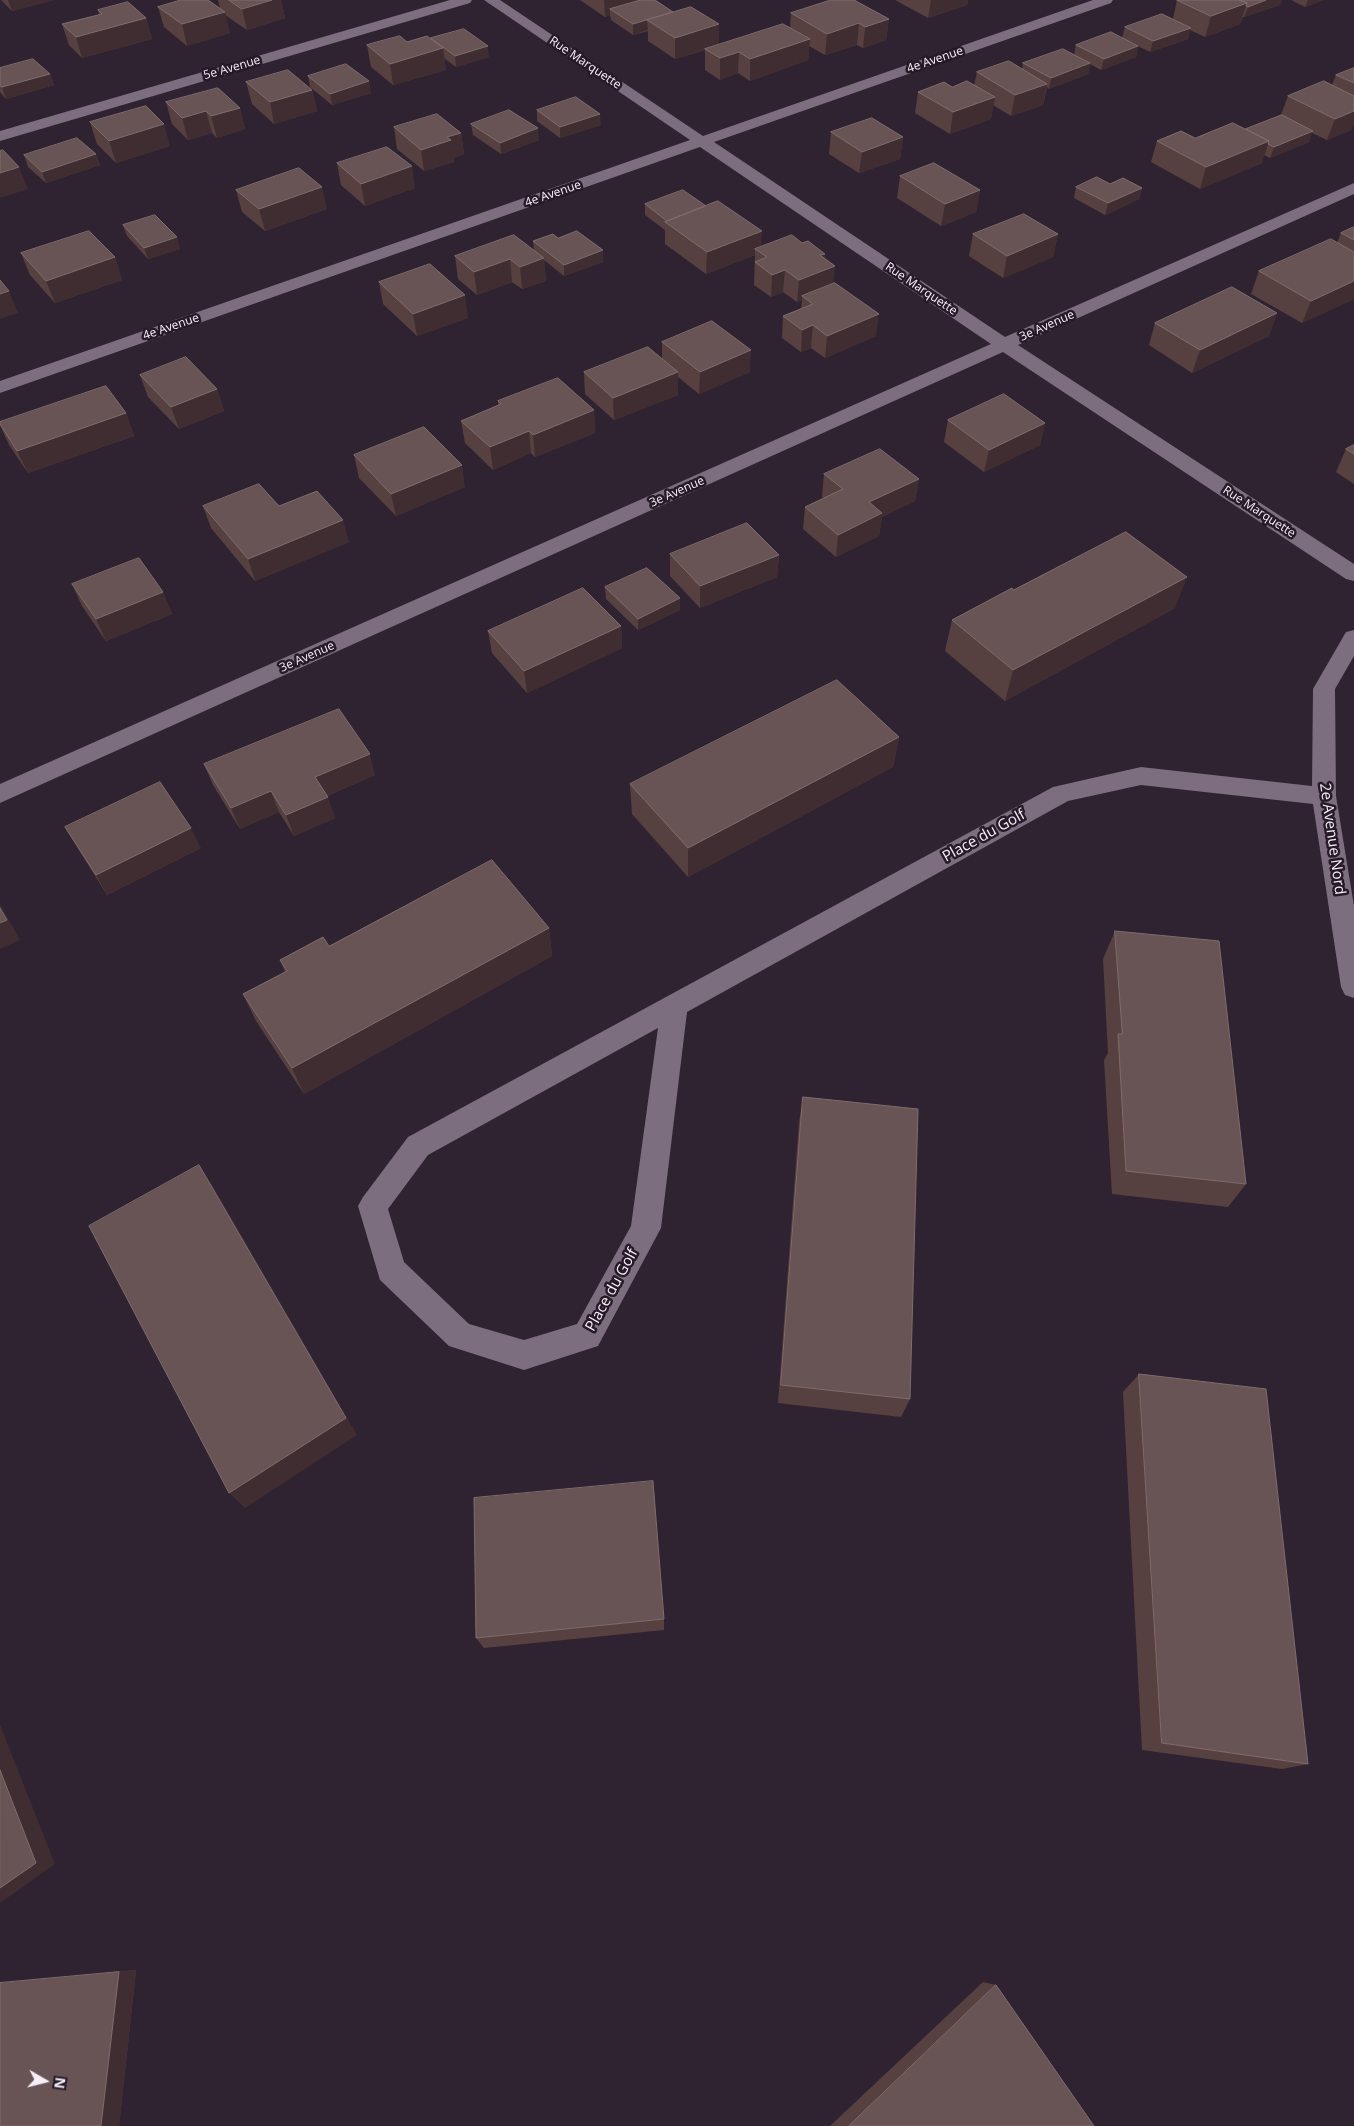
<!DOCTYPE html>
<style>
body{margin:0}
#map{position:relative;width:1354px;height:2126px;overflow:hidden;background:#2f2332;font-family:"Open Sans",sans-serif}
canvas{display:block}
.north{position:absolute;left:20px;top:2056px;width:50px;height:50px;-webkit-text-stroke:4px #261928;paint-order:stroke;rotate:98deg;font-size:14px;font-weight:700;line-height:20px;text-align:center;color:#f6eef8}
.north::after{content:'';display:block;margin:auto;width:18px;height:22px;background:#f6eef8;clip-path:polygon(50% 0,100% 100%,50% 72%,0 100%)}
</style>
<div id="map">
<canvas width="1354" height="2126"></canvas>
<div class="north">N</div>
</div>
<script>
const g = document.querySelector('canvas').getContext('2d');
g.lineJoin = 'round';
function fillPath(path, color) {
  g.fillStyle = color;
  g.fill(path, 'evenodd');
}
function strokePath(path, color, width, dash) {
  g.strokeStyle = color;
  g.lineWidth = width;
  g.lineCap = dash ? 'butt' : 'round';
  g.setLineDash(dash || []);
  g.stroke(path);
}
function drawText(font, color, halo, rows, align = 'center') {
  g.font = font + ' "Open Sans",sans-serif';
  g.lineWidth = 5;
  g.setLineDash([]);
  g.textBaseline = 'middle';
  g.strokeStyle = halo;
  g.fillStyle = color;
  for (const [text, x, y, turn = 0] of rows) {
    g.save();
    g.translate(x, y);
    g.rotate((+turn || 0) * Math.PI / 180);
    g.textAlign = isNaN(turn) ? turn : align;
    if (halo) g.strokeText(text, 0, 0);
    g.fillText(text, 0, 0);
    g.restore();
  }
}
const street = new Path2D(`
 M450,0H472L470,3L0,141V131Z
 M484,0H500L703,136L1093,0H1113L1111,3L714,142L1005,337L1354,183V194L1018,345L1354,564V581L1346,579L1003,352L0,803V784L991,344L700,147L0,393V381L690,140Z
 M1354,630V656L1335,689L1336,796L1354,906V998L1345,995L1341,987L1313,804L1141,785L1068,801L687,1012L661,1228L598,1346L524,1370L449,1346L380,1280L358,1206L363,1197L408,1137L1053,787L1141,767L1312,786L1313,689L1346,632ZM658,1028L631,1226L577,1324L524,1340L469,1324L404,1262L388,1209L428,1155Z`);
const wall = new Path2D(`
 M1,0H54L12,11Z
 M218,0H281L285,18L247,30L225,15L230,33L187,46L164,27L158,7L220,9Z
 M580,0H655L719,45L790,28L791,13L889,19L886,40L863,48L857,45L825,55L809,46L808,60L750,81L738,73L720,80L705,70V50L675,59L648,41V31L633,35L611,20L610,15L605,17Z
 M895,0H968L967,5L928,18Z
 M1177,0H1282L1280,5L1244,17H1243L1240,24L1205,37L1190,30L1188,39L1150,52L1122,38L1125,27L1173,19Z
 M1291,0H1324L1305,7Z
 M98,10L146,18L152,39L82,58L69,45L62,24L99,15Z
 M431,38L489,57L456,67L444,58L446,70L393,85L371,67L367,45L431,39Z
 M1076,45L1138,46L1136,57L1101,70L1090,64L1088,74L1049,89L1047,87L1043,105L1011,116L993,105L991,119L950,134L915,113L918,92L952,87L974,86L977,72L1022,69L1023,63L1074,55Z
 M0,68L50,74L54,85L6,99L0,92Z
 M1354,68V123L1351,130L1327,140L1312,133L1309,142L1270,158L1264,155L1262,163L1200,189L1151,162L1157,141L1195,138L1246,129L1281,115L1288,96L1332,85L1336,75Z
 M308,76L371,93L332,105L310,87Z
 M246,82L312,90L317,111L274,124L252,104Z
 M166,102L240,108L245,129L217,138L212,133L188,140L172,124Z
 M537,110L601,125L560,138L537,121Z
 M90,122L170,146L116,163L97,144Z
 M471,124L539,140L501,154L473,135Z
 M394,127L461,133L464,154L453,158L454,162L424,171L397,149Z
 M831,132L903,137L900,159L859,173L829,154Z
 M96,154L100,165L46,183L28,167L24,155Z
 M337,163L415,188L365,206L341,185Z
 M900,176L980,190L976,212L941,226L897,198Z
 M1110,184L1142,188L1139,199L1105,215L1074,198L1076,187Z
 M236,190L327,209L265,231L242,212Z
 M645,204L761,247L802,243L825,254V259L834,283L876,336L825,358L811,348L801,352L782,338L783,316L801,309L802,300L797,302L783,292L771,297L754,285L755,255L706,274L665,244V230L645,215Z
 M123,225L180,249L148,259L127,236Z
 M1354,227V299L1302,323L1251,294L1259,271L1337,243L1341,233Z
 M973,234H1058L1053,257L1003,278L969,256Z
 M558,238L603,262L564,276L544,260L546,281L522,289L512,282L477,295L458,279L455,256L534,251L533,241Z
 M21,253L115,257L122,280L55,303L30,275Z
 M379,282L468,318L417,336L383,304Z
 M1277,313L1269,336L1192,373L1149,345L1155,323Z
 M662,342L750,372L699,394L678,377V395L614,420L585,394L584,372L662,358Z
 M140,375L217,389L224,411L179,429L148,397Z
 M498,401L594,410L595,433L535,457L531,453L493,470L465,443L461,421L498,406Z
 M126,413L134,436L28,473L9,445L0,425V422Z
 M948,420L1045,423L1040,445L984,472L944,442Z
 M1354,445V484L1336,472L1346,449Z
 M354,455L465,487L396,516L359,478Z
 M824,474L919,479L915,501L882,517L879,536L836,557L803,529L805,507L824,498L822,497Z
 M203,506H279L349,542L255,581L211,528Z
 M670,554L779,555L777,577L700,608L670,576Z
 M72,584L163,592L172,614L106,641L82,606Z
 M605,587L680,610L638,630L606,599Z
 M1175,608L1005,701L945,651L952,620Z
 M621,626L622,648L527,693L492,653L488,631Z
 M899,737L893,767L688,877L632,814L630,784Z
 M204,764L375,775L327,796L335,818L294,836L279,812L240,829L213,785Z
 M65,827L201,848L107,895L77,847Z
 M549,928L552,956L304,1094L256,1021L243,994L285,972L280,960L329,946Z
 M1115,931L1246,1184L1228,1207L1112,1194L1104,1060L1108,1053L1103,959Z
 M803,1097L910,1399L901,1417L778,1403L799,1122Z
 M1139,1374L1308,1764L1282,1769L1142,1750L1123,1392Z
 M664,1619V1630L484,1648L476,1638Z
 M136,1970L119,2126L0,1983Z
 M983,1982L996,1985L1094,2126H830Z`);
const shadedWall = new Path2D(`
 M8,0H54L12,11Z
 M272,0H281L285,18L247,30L242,9Z
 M604,0H648L610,9V15L605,17Z
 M931,0H968L967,5L928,18Z
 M1266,0H1282L1280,5L1244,17L1248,7Z
 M1308,0H1324L1305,7Z
 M1247,3L1240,24L1205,37L1211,16Z
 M225,12L230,33L187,46L182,24Z
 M673,12L647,20L648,30L633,35V24Z
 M146,18L152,39L82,58L76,37Z
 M889,19L886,40L863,48L865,27Z
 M859,23L857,45L825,55L827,34Z
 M719,24V45L675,59V38Z
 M1191,28L1188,39L1150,52L1153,41Z
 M810,39L808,60L750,81V59Z
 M488,46L489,57L456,67L455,56Z
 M1138,46L1136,57L1101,70L1104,59Z
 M443,48L446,70L393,85L390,64Z
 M739,52L738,73L720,80V58Z
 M1090,63L1088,74L1049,89L1051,78Z
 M50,74L54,85L6,99L2,87Z
 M369,81L371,93L332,105L330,94Z
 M1047,84L1043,105L1011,116L1015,95Z
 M312,90L317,111L274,124L270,102Z
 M995,97L991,119L950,134L953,112Z
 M1354,104V123L1351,130L1327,140L1335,119Z
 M240,108L245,129L217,138L211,116Z
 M206,111L212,133L188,140L182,118Z
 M600,114L601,125L560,138V127Z
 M164,124L170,146L116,163L109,141Z
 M538,128L539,140L501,154L500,143Z
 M1313,131L1309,142L1270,158L1274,147Z
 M461,133L464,154L453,158L454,162L424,171L421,150L447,137Z
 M903,137L900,159L859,173L862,152Z
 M1269,141L1262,163L1200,189L1206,167Z
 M96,154L100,165L46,183L42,172Z
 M412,166L415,188L365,206L361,184Z
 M19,167L28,189L0,198V173Z
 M322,187L327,209L265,231L259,209Z
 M1142,188L1139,199L1105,215L1108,203Z
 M980,190L976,212L941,226L945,204Z
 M762,231L760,253L755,249V255L706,274L707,252Z
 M1058,234L1053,257L1003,278L1007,256Z
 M177,237L180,249L148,259L144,248Z
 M603,250V262L564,276V265Z
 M825,254L824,270L835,266L833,288L802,296V300L797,302L799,280L820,255Z
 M115,257L122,280L55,303L46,281Z
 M544,258L546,281L522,289L520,267Z
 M510,259L512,282L477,295L474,272Z
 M785,270L783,292L771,297L772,275Z
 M1354,281V299L1302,323L1311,301Z
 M9,291L18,313L0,319V294Z
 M465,295L468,318L417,336L413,314Z
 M1277,313L1269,336L1192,373L1200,350Z
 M879,314L876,336L825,358L827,336Z
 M813,325L811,348L801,352L802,330Z
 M751,350L750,372L699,394L700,372Z
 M678,372V395L614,420L613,398Z
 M217,389L224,411L179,429L171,407Z
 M594,410L595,433L535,457L533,435Z
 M126,413L134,436L28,473L17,451Z
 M1045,423L1040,445L984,472L989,450Z
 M529,431L531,453L493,470L490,447Z
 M462,465L465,487L396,516L391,494Z
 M919,479L915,501L882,517L879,536L836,557L838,535L869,502Z
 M343,520L349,542L255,581L248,559Z
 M779,555L777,577L700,608V586Z
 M1187,577L1175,608L1005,701L1013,670Z
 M163,592L172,614L106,641L96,619Z
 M680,598V610L638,630V619Z
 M621,626L622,648L527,693L524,671Z
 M899,737L893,767L688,877V848Z
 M370,754L375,775L322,798L315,777Z
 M271,791L279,812L240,829L231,808Z
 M328,797L335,818L294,836L286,815Z
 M191,828L201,848L107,895L96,875Z
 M0,904L20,940L0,949Z
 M549,928L552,956L304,1094L292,1068Z
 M199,1165L214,1188L357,1435L245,1508L229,1493Z
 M0,1725L55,1864L0,1903Z
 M136,1970L119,2126H101L119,1972Z`);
const building = new Path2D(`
 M181,0H208L225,12L182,24L158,7Z
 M229,0H272L242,9Z
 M641,0H655L673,12L633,24L610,9Z
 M831,0H854L889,19L865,27L859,23L827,34L791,13Z
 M1177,0H1239L1247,3L1211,16Z
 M1239,0H1266L1248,7L1246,6L1247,3Z
 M128,2L146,18L76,37L62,24L102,14L98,10Z
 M691,7L719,24L675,38L647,20Z
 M1162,14L1191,28L1153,41L1125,27Z
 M783,24L810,39L750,59L739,52L720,58L705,49Z
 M464,29L488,46L455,56L431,38Z
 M1111,32L1138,46L1104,59L1076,45Z
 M400,36L407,42L427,36L443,48L390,64L367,45Z
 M1063,49L1090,63L1051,78L1023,63Z
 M33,59L50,74L2,87L0,86V68Z
 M1009,61L1047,84L1015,95L977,72Z
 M346,64L369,81L330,94L308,76Z
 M1354,68V83L1336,75Z
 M288,70L312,90L270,102L246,82Z
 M967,81L995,97L953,112L918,92L944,82L952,87Z
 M1324,81L1354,96V104L1353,105L1354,106V111L1335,119L1288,96Z
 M218,88L240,108L211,116L206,111L182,118L166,102Z
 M576,97L600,114L560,127L537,110Z
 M146,106L164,124L109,141L90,122Z
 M509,110L538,128L500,143L471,124Z
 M437,114L461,133L447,137L451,140L421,150L394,127Z
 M1282,115L1313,131L1274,147L1268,144L1269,141L1246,129Z
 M872,118L903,137L862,152L831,132Z
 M1233,123L1269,141L1206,167L1157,141L1181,131L1195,138Z
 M77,138L96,154L42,172L24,155Z
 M387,147L412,166L361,184L337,163Z
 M3,150L19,167L0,173V151Z
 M934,163L980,190L945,204L900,176Z
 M299,168L322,187L259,209L236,190Z
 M1097,177L1110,184L1123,178L1142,188L1108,203L1076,187Z
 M683,190L706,206L667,221L645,204Z
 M718,201L762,231L707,252L665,222Z
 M1024,214L1058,234L1007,256L973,234Z
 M155,215L177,237L144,248L123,225Z
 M1354,227V240L1341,233Z
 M89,231L115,257L46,281L21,253Z
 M577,231L603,250L564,265L533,241L553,234L558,238Z
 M514,235L544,258L520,267L510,259L474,272L455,256Z
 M792,235L802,243L808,241L825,254L820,255L835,266L799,280L785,270L772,275L755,262L767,257L755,249Z
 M1331,239L1354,252V281L1311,301L1259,271Z
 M430,264L465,295L413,314L379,282Z
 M0,280L9,291L0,294Z
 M835,283L879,314L827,336L813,325L802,330L783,316L813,304L802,296Z
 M1232,287L1277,313L1200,350L1155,323Z
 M712,321L751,350L700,372L662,342Z
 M648,347L678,372L613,398L584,372Z
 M186,357L217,389L171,407L140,375Z
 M558,378L594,410L533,435L529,431L490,447L461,421L501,404L498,401Z
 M106,386L126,413L17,451L0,424V422Z
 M1004,394L1045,423L989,450L948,420Z
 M424,427L462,465L391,494L354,455Z
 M1354,445V454L1346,449Z
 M880,449L919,479L869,502L882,513L838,535L805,507L843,489L824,474Z
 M259,484L279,506L317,491L343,520L248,559L203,506Z
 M747,523L779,555L700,586L670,554Z
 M1126,532L1187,577L1013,670L952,620L1012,588L1013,590Z
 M139,558L163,592L96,619L72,584Z
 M647,568L680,598L638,619L605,587Z
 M583,588L621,626L524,671L488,631Z
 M837,680L899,737L688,848L630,784Z
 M339,709L370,754L315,777L328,797L286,815L271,791L231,808L204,764Z
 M160,782L191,828L96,875L65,827Z
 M492,860L549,928L292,1068L243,994L287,971L280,960L323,937L329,946Z
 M0,908L7,920L0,923Z
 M1115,931L1219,941L1246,1184L1126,1171L1118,1034H1122Z
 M803,1097L918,1109L910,1399L781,1385Z
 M199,1165L346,1418L229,1493L89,1226Z
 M1139,1374L1266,1389L1308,1764L1162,1743Z
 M653,1481L664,1619L476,1638L474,1498Z
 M0,1770L36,1863L0,1888Z
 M119,1972L101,2126H0V1983Z
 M996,1985L1094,2126H849Z`);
const farStreetnames = [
 ["4e Avenue",935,60,-19],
 ["Rue Marquette",585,63,34],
 ["5e Avenue",232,68,-16],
 ["4e Avenue",553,194,-19],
 ["Rue Marquette",921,289,34],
 ["3e Avenue",1047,326,-24],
 ["4e Avenue",171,327,-19],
 ["3e Avenue",677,492,-24],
 ["Rue Marquette",1259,512,33],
 ["3e Avenue",307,657,-24]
];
const streetNames = [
 ["Place du Golf",984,836,-29],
 ["2e Avenue Nord",1332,839,82],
 ["Place du Golf",612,1290,-61]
];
fillPath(street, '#7c6d7f');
fillPath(wall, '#574140');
fillPath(shadedWall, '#402d32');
fillPath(building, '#685454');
strokePath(building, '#7e6c6d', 1);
drawText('12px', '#f6eef8', '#261928', farStreetnames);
drawText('15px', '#f6eef8', '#261928', streetNames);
</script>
